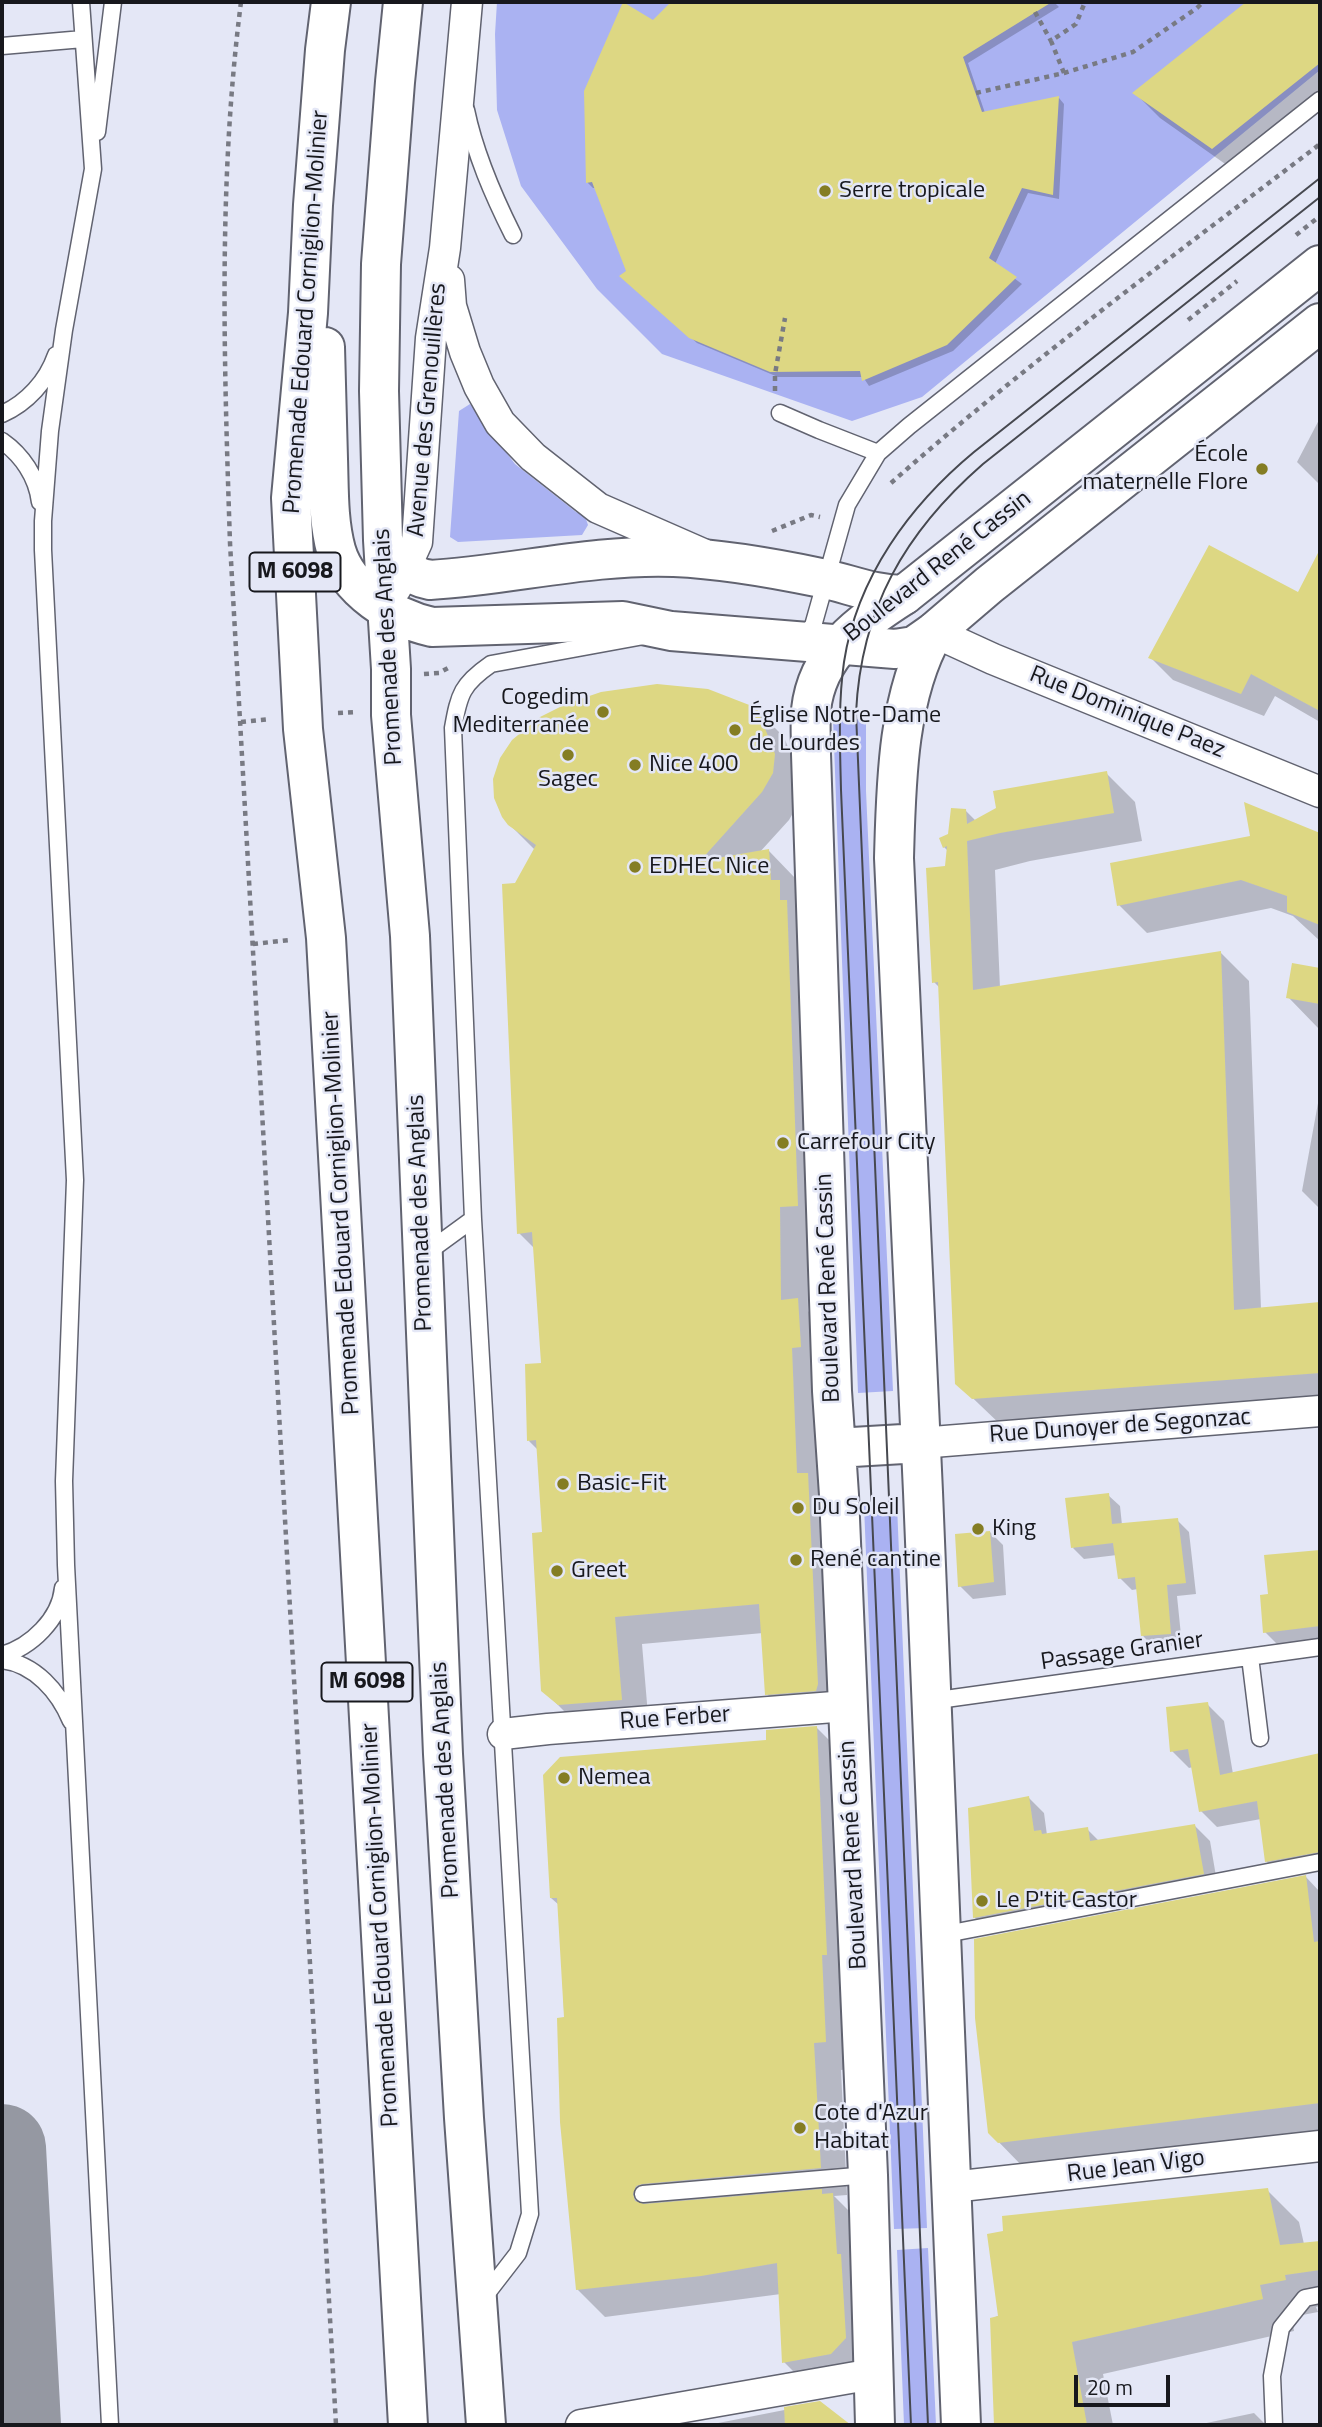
<!DOCTYPE html>
<meta charset="utf-8">
<style>
body{margin:0}
#map{position:relative;width:1322px;height:2427px;overflow:hidden;background:#e4e7f6;font-family:"Titillium Web",sans-serif}
canvas{display:block}
.frame{position:absolute;inset:0;border:4px solid #17181d;pointer-events:none}
.scale{position:absolute;left:1074px;top:2375px;width:96px;height:32px;box-sizing:border-box;border:4px solid #17181d;border-top:0;padding-left:9px;font-size:21px;line-height:24px;white-space:nowrap;color:#17181d;-webkit-text-stroke:5px #e4e7f6;paint-order:stroke}
</style>
<div id="map">
<canvas width="1322" height="2427"></canvas>
<div class="frame"></div>
<div class="scale">20 m</div>
</div>
<script>
const g = document.querySelector('canvas').getContext('2d');
g.lineJoin = 'round';
function fillPath(path, color) {
  g.fillStyle = color;
  g.fill(path, 'evenodd');
}
function strokePath(path, color, width, dash) {
  g.strokeStyle = color;
  g.lineWidth = width;
  g.lineCap = dash ? 'butt' : 'round';
  g.setLineDash(dash || []);
  g.stroke(path);
}
function drawText(font, color, halo, rows, align = 'center') {
  g.font = font + ' "Titillium Web",sans-serif';
  g.lineWidth = 5;
  g.setLineDash([]);
  g.textBaseline = 'middle';
  g.strokeStyle = halo;
  g.fillStyle = color;
  for (const [text, x, y, turn = 0] of rows) {
    g.save();
    g.translate(x, y);
    g.rotate((+turn || 0) * Math.PI / 180);
    g.textAlign = isNaN(turn) ? turn : align;
    if (halo) g.strokeText(text, 0, 0);
    g.fillText(text, 0, 0);
    g.restore();
  }
}
const green = new Path2D(`
 M497,2H1320V70L922,397L852,421L662,354L597,289L521,186L497,110L495,34Z
 M470,404L515,464L576,512L585,516L588,525L582,535L458,542L450,537L459,411Z
 M833,718L866,720V791L893,1391L858,1393Z
 M897,1505L927,2228L894,2229L864,1506Z
 M928,2248L936,2425H904L897,2250Z`);
const shadow = new Path2D(`
 M673,2H1054L1059,7L968,63L985,113L1059,98L1064,104L1059,199L1028,193L995,264L1022,284L953,351L869,386L863,377H778L697,343L627,281L628,272L596,188H593L587,182L653,22Z
 M1244,2H1320V108L1238,173L1160,118L1135,93L1246,4Z
 M1320,418V485L1297,462Z
 M1320,553V722L1275,696L1264,716L1173,680L1150,657L1298,594Z
 M756,709L784,737L802,783L800,801L789,820L759,853L769,851L796,879L825,1233L807,1234L808,1311L825,1328L844,1712L795,1722L767,1694L763,1633L642,1644L649,1727L571,1718L543,1690V1533L539,1451L529,1441L542,1365L535,1249L519,1233L516,885L535,850L509,824Z
 M1106,773L1135,802L1142,841L1030,861L995,870L1000,988L1220,952L1249,981L1261,1309L1320,1304V1403L1003,1427L957,1383L940,988L934,982L948,851L944,847L965,810L976,821Z
 M1246,805L1320,835V941L1293,916L1271,908L1147,933L1119,905L1252,838Z
 M1294,965L1320,970V1030L1288,997Z
 M1320,1092V1209L1302,1191Z
 M1108,1495L1120,1506L1122,1525L1177,1520L1189,1532L1196,1594L1177,1596L1182,1645L1154,1647L1142,1635L1138,1589L1132,1590L1120,1578L1117,1555L1084,1559L1073,1548Z
 M990,1532L1003,1545L1006,1595L973,1599L960,1586Z
 M1320,1552V1655L1291,1658L1265,1632L1269,1595L1266,1557Z
 M1207,1704L1224,1721L1233,1774L1320,1755V1871L1283,1878L1266,1861L1261,1819L1217,1827L1201,1811L1193,1767L1189,1768L1172,1751Z
 M817,1728L844,1755L853,2069L841,2070L847,2195L834,2196L860,2222L859,2381L811,2389L784,2362L781,2294L605,2317L577,2289L559,1905L551,1898L768,1741Z
 M1029,1798L1044,1813L1047,1835L1087,1829L1099,1841L1195,1826L1210,1841L1218,1888L989,1932L974,1917Z
 M1305,1876L1320,1892V2143L1026,2170L990,2133Z
 M1267,2190L1299,2222L1304,2244L1320,2242V2306L1316,2307L1318,2312L1292,2317L1294,2331L1103,2374L1113,2425H996L991,2319Z
 M820,2403L847,2425H708Z
 M1254,2413L1266,2425H1197Z`);
const taxiway = new Path2D(`
 M2,2148L17,2425`);
const building = new Path2D(`
 M623,2L653,20L671,2H1052L963,57L982,112L1059,96L1053,195L1022,188L989,258L1017,277L947,345L862,381L860,371L770,372L689,338L619,276L626,271L592,182L586,183L584,91Z
 M1246,2H1320V63L1212,149L1132,93Z
 M1209,545L1298,592L1320,549V711L1251,674L1241,694L1148,658Z
 M657,684L708,689L757,708L775,754L773,773L762,792L700,861L769,849L771,880H780V900H787L798,1206L780,1207L781,1300L798,1298L801,1347L792,1348L797,1473H808L818,1684L816,1691L765,1695L759,1604L615,1617L622,1700L558,1705L541,1691L532,1533L542,1532L536,1440L527,1441L525,1364L541,1363L532,1232L517,1234L502,884L515,883L536,845L508,825L502,817L494,798L493,779L500,758L512,740L540,717L566,704L601,692Z
 M1107,771L1114,813L1000,833L967,841L973,990L1221,951L1234,1310L1320,1302V1373L972,1399L955,1384L938,982L932,983L926,868L945,866L947,846L943,848L939,838L948,834L951,808L966,809L967,824L996,808L993,791Z
 M1244,802L1320,833V925L1287,912V896L1241,880L1117,906L1110,863L1250,836Z
 M1292,963L1320,968V1004L1286,998Z
 M1109,1493L1112,1524L1178,1518L1186,1583L1167,1585L1171,1634L1141,1636L1135,1577L1118,1579L1113,1543L1071,1548L1065,1498Z
 M990,1531L994,1582L958,1587L955,1534Z
 M1320,1550V1626L1263,1633L1260,1595L1268,1594L1264,1555Z
 M1208,1702L1220,1775L1320,1753V1852L1265,1862L1257,1801L1199,1812L1188,1749L1170,1752L1166,1707Z
 M817,1726L827,1955H822L826,2042L814,2043L821,2168L642,2184L636,2186L633,2194L635,2201L644,2204L822,2189V2194L833,2193L837,2254H841L846,2338L831,2354L782,2363L777,2263L701,2276L576,2290L560,2122L557,2018L564,2017L557,1898H550L543,1775L560,1757L766,1740V1730Z
 M1029,1796L1034,1831L1041,1830L1042,1834L1088,1827L1090,1841L1195,1824L1204,1874L973,1918L968,1808Z
 M1306,1875L1314,1942L1320,1941V2103L998,2143L988,2133L975,2018L974,1939Z
 M1268,2188L1280,2245L1320,2241V2270L1285,2275L1286,2280L1260,2285L1263,2299L1072,2342L1087,2425H994L990,2318L998,2316L987,2234L1003,2231L1002,2216Z
 M820,2401L851,2425H785L784,2407Z`);
const path = new Path2D(`
 M241,2C218,182 224,362 230,543L336,2425
 M1035,12L1051,41
 M1064,73L1051,41L1076,24L1085,2
 M976,93L1064,73L1133,52L1197,8L1203,2
 M1296,235L1320,216
 M1188,320L1237,281
 M775,391V374L785,318
 M891,483C1027,363 1176,254 1320,144
 M772,531L811,515L820,517
 M424,674L439,673L448,668
 M338,713L357,712
 M241,722L270,719
 M253,944L290,940`);
const lane = new Path2D(`
 M81,2L93,169L64,330L50,431L43,521V550L75,1180L64,1481L66,1565L110,2425
 M2,46L83,39
 M466,110C475,154 493,195 513,235
 M97,132L113,2
 M780,413L819,430L878,453
 M2,414C27,403 47,381 56,355
 M2,441C22,455 37,477 40,502
 M800,639L813,626L847,505L878,453L909,426L1320,100
 M425,1254L473,1219
 M2,1655C31,1647 60,1619 63,1588
 M1250,1657L1260,1738
 M2,1660C35,1664 59,1692 71,1721
 M931,1701L1320,1647
 M941,1935L1320,1862
 M643,2194L868,2175
 M484,2297L518,2253L530,2214L473,1219L453,728C459,694 462,684 491,664L644,636
 M1274,2425L1272,2376L1281,2328L1305,2298L1320,2295`);
const street = new Path2D(`
 M449,280L451,306L465,352L479,386L500,423L533,457L598,508L703,554
 M396,588L417,542L431,338L445,248L467,2
 M934,632L993,659L1320,792
 M920,1443L1320,1411
 M503,1734L548,1729L847,1706
 M952,2187L1320,2146
 M581,2425L873,2374`);
const secondary = new Path2D(`
 M934,632C897,697 896,785 894,858L923,1492L961,2425
 M836,1448L920,1443
 M875,2425L868,2175L839,1495L832,1391L811,754C811,739 810,724 811,710C817,653 860,623 904,595`);
const primary = new Path2D(`
 M331,2L325,50L313,205L308,313L291,498L303,729L326,938L408,2425
 M403,2L395,82L381,264L379,391L383,540L391,669V715L410,936L443,1754L464,2118L486,2425
 M325,347C326,385 327,422 328,459C329,489 328,521 336,550C348,591 393,618 432,627L623,621L671,631L895,649L914,646L934,632L989,585L1320,323
 M383,540C391,561 408,576 430,580C511,575 592,554 674,557C723,559 773,568 821,578C850,584 873,595 904,595
 M904,595L1320,265`);
const tram = new Path2D(`
 M911,2425L841,790C840,747 838,704 844,662C857,577 910,505 974,452L1320,178
 M928,2425L856,713C861,608 905,532 983,464L1320,197`);
const markers = [
 [825,191,7,"#847d23"],
 [1262,469,7,"#847d23"],
 [603,712,7,"#847d23"],
 [735,730,7,"#847d23"],
 [568,755,7,"#847d23"],
 [635,765,7,"#847d23"],
 [635,867,7,"#847d23"],
 [783,1143,7,"#847d23"],
 [563,1484,7,"#847d23"],
 [798,1508,7,"#847d23"],
 [978,1529,7,"#847d23"],
 [796,1560,7,"#847d23"],
 [557,1571,7,"#847d23"],
 [564,1778,7,"#847d23"],
 [982,1901,7,"#847d23"],
 [800,2128,7,"#847d23"]
];
const shields = [
 [295,572,91],
 [367,1682,91]
];
const shieldNames = [
 ["M 6098",295,572],
 ["M 6098",367,1682]
];
const poiNames = [
 ["Serre tropicale",839,191],
 ["École",1248,455,"right"],
 ["maternelle Flore",1248,483,"right"],
 ["Cogedim",589,698,"right"],
 ["Mediterranée",589,726,"right"],
 ["Église Notre-Dame",749,716],
 ["de Lourdes",749,744],
 ["Nice 400",649,765],
 ["Sagec",568,780,"center"],
 ["EDHEC Nice",649,867],
 ["Carrefour City",797,1143],
 ["Basic-Fit",577,1484],
 ["Du Soleil",812,1508],
 ["King",992,1529],
 ["René cantine",810,1560],
 ["Greet",571,1571],
 ["Nemea",578,1778],
 ["Le P'tit Castor",996,1901],
 ["Cote d'Azur",814,2114],
 ["Habitat",814,2142]
];
const streetNames = [
 ["Promenade Edouard Corniglion-Molinier",307,312,-86],
 ["Avenue des Grenouillères",428,410,-85],
 ["Boulevard René Cassin",938,567,-38],
 ["Promenade des Anglais",389,647,-93],
 ["Rue Dominique Paez",1127,713,22],
 ["Promenade Edouard Corniglion-Molinier",342,1213,-93],
 ["Promenade des Anglais",421,1213,-92],
 ["Boulevard René Cassin",829,1288,-92],
 ["Rue Dunoyer de Segonzac",1120,1427,-4],
 ["Passage Granier",1122,1652,-8],
 ["Rue Ferber",675,1719,-4],
 ["Promenade des Anglais",446,1780,-93],
 ["Boulevard René Cassin",854,1855,-93],
 ["Promenade Edouard Corniglion-Molinier",381,1925,-93],
 ["Rue Jean Vigo",1136,2167,-7]
];
fillPath(green, '#aab2f2');
fillPath(shadow, '#0003');
strokePath(taxiway, '#9598a2', 88);
fillPath(building, '#ddd783');
strokePath(lane, '#616370', 19);
strokePath(street, '#616370', 33);
strokePath(secondary, '#616370', 42);
strokePath(primary, '#616370', 42);
strokePath(path, '#787a83', 4.5, [5, 5]);
strokePath(lane, '#fff', 16);
strokePath(street, '#fff', 30);
strokePath(secondary, '#fff', 38);
strokePath(primary, '#fff', 38);
strokePath(tram, '#46484f', 2);
for (const [x, y, r, color] of markers) {
  const dot = new Path2D();
  dot.arc(x, y, r, 0, 2 * Math.PI);
  g.fillStyle = color;
  g.fill(dot);
  strokePath(dot, '#e4e7f6', 2.5);
}
for (const [x, y, w] of shields) {
  const box = new Path2D();
  box.roundRect(x - w / 2, y - 19.5, w, 39, 5);
  g.fillStyle = '#e4e7f6';
  g.fill(box);
  strokePath(box, '#17181d', 2);
}
drawText('bold 23px', '#17181d', null, shieldNames);
drawText('24px', '#17181d', '#e4e7f6', poiNames, 'left');
drawText('24px', '#17181d', '#e4e7f6', streetNames);
</script>
